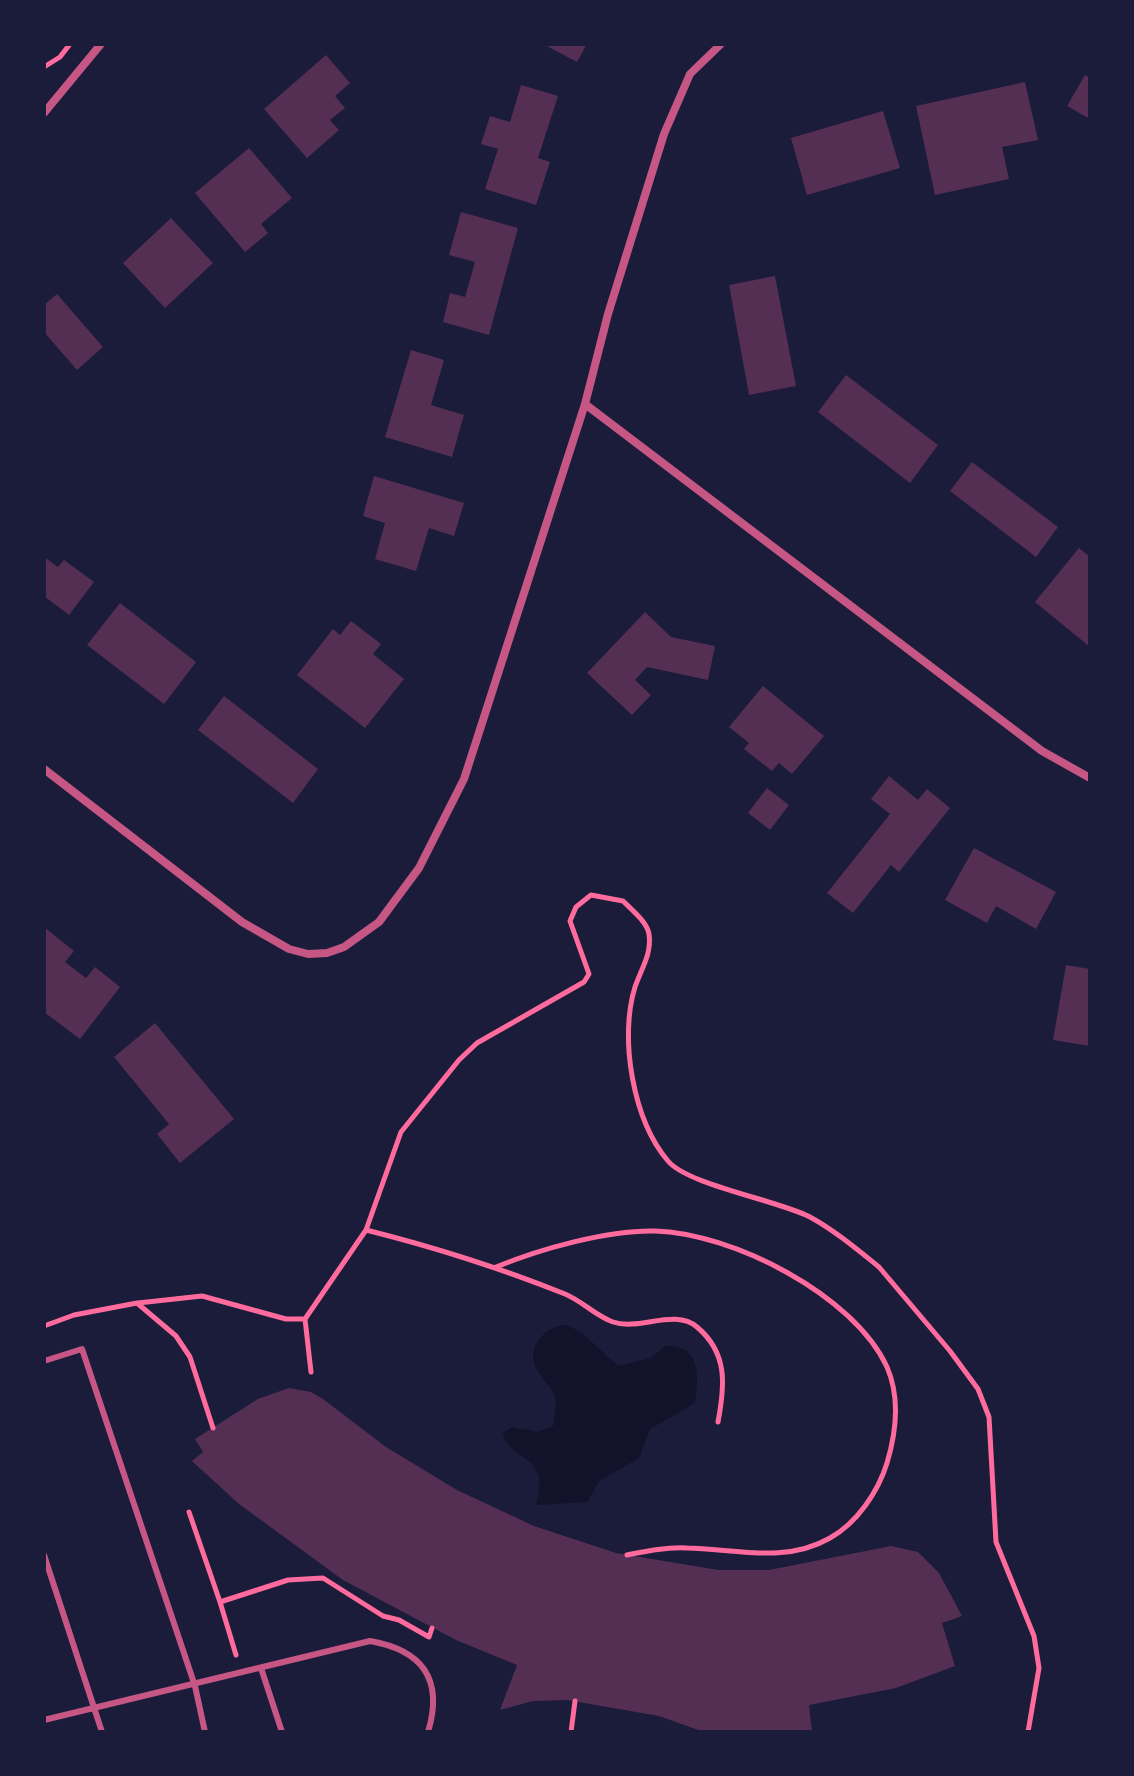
<!DOCTYPE html>
<style>
body{margin:0}
#map{position:relative;width:1134px;height:1776px;overflow:hidden;background:#1b1b3a;font-family:"Space Grotesk",sans-serif}
canvas{display:block}
.frame{position:absolute;inset:0;border:46px solid #1b1b3a;pointer-events:none}
</style>
<div id="map">
<canvas width="1134" height="1776"></canvas>
<div class="frame"></div>
</div>
<script>
const g = document.querySelector('canvas').getContext('2d');
g.lineJoin = 'round';
function fillPath(path, color) {
  g.fillStyle = color;
  g.fill(path, 'evenodd');
}
function strokePath(path, color, width, dash) {
  g.strokeStyle = color;
  g.lineWidth = width;
  g.lineCap = dash ? 'butt' : 'round';
  g.setLineDash(dash || []);
  g.stroke(path);
}
const water = new Path2D(`
 M567,1325L582,1333L618,1366L651,1358L665,1346C701,1344 699,1377 695,1403L650,1429L639,1458L599,1481L587,1502L536,1505C552,1449 508,1464 503,1433L512,1427L538,1432L553,1426C554,1417 558,1404 554,1394C550,1385 541,1378 536,1368C525,1347 546,1325 567,1325Z`);
const building = new Path2D(`
 M543,44H587L577,62Z
 M326,55L350,83L335,96L345,108L330,120L339,130L307,158L264,109Z
 M1085,75L1090,78V119L1067,106Z
 M1025,82L1038,140L1002,147L1009,179L935,195L916,106Z
 M521,85L558,96L538,158L550,162L536,205L485,189L498,149L481,144L490,116L510,122Z
 M883,111L900,168L807,195L791,138Z
 M249,148L292,198L261,224L268,233L245,252L195,193Z
 M461,212L518,228L489,335L443,322L450,293L465,297L475,262L449,255Z
 M171,218L213,263L165,308L123,263Z
 M775,276L796,386L749,395L729,285Z
 M57,294L103,347L77,370L44,332V305Z
 M411,350L444,360L431,405L464,415L452,457L385,437Z
 M846,375L938,445L910,483L818,412Z
 M972,462L1058,527L1036,557L950,491Z
 M374,476L464,503L454,536L429,528L416,571L375,559L385,523L363,516Z
 M1079,548L1090,557V647L1035,602Z
 M44,557L58,567L64,560L94,582L69,615L44,596Z
 M120,603L196,662L164,704L87,645Z
 M645,612L671,637L715,646L708,680L647,667L635,680L651,695L632,715L587,673Z
 M351,621L381,644L373,654L404,679L365,728L297,675L333,629L340,635Z
 M763,686L824,736L792,774L779,763L772,771L744,749L749,743L729,727Z
 M224,696L318,769L293,803L198,730Z
 M889,776L918,800L927,789L950,808L899,872L891,865L853,913L827,893L890,814L871,799Z
 M767,788L789,805L770,830L748,813Z
 M974,848L1056,892L1036,929L996,906L987,923L945,900Z
 M44,927L74,951L65,962L86,978L95,967L120,987L80,1039L44,1012Z
 M1066,965L1090,969V1046L1053,1040Z
 M155,1023L234,1119L180,1163L157,1134L169,1124L114,1057Z
 M289,1388L311,1392L323,1399L386,1447L457,1490L534,1526L616,1553L718,1570H769L891,1546L918,1552L939,1573L962,1616L942,1623L955,1666L896,1688L809,1705L812,1732H704L659,1716L567,1700L533,1701L500,1710L517,1665L456,1640L343,1580L239,1504L192,1461L203,1452L195,1439L258,1399Z`);
const path = new Path2D(`
 M44,67L60,57L70,44
 M366,1230C434,1247 500,1268 565,1294C582,1301 596,1316 613,1322C639,1331 675,1308 697,1327C728,1353 725,1385 718,1422
 M496,1267C540,1249 607,1230 655,1231C732,1233 854,1295 887,1367C900,1397 896,1433 887,1463C878,1492 857,1523 830,1538C785,1564 735,1549 687,1548C666,1547 647,1551 627,1555
 M138,1303L202,1296L286,1319H305L311,1372
 M305,1319L366,1230L401,1132L459,1060L477,1043L584,982L589,974L570,921L576,907L591,895L623,901C632,910 647,922 649,934C652,954 641,969 635,987C619,1038 633,1120 668,1161C688,1185 777,1200 810,1217C834,1230 858,1250 879,1267L950,1351L978,1389L989,1417L996,1542L1034,1636L1039,1668L1028,1732
 M44,1326L74,1315L137,1303L176,1336L190,1357L213,1428
 M189,1512L220,1602L288,1580L323,1578L383,1616L399,1620L429,1637L432,1628
 M220,1602L236,1655
 M571,1732L575,1701`);
const service = new Path2D(`
 M44,1361L82,1349L195,1686L205,1732
 M44,1555L102,1732
 M261,1668L282,1732
 M44,1720L370,1641C422,1650 444,1679 428,1732`);
const minor = new Path2D(`
 M44,113L101,44
 M585,404L1042,751L1090,778
 M44,769L242,922L289,949L308,954L327,953L344,947L379,922L419,868L464,779L585,404L608,314L664,134L690,74L721,44`);
fillPath(water, '#12122b');
fillPath(building, '#542f53');
strokePath(path, '#ff6b9d', 5);
strokePath(service, '#c65784', 6);
strokePath(minor, '#c65784', 8);
</script>
